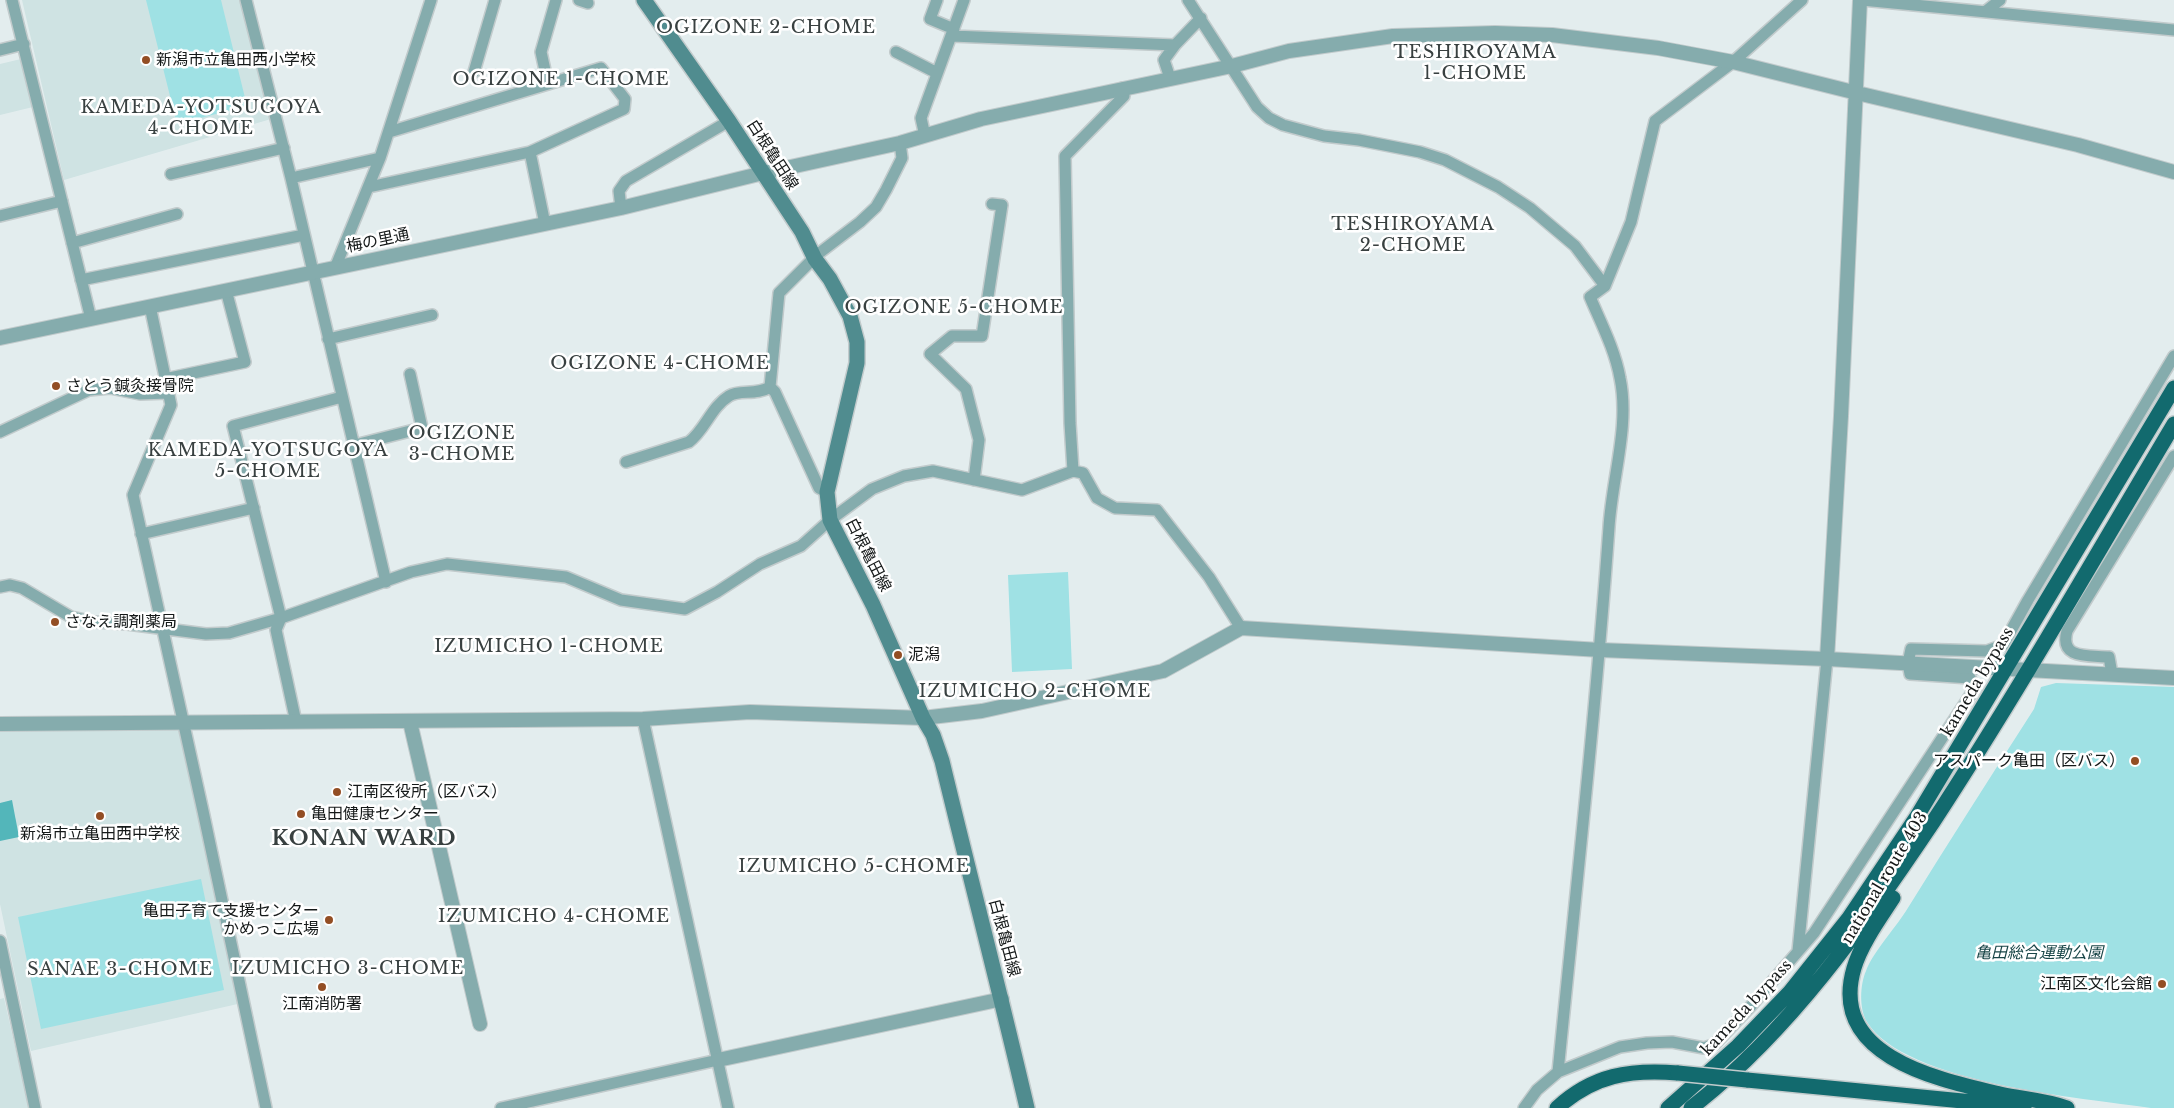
<!DOCTYPE html>
<meta charset="utf-8">
<style>
body{margin:0}
canvas{display:block;background:#e3edee}
</style>
<canvas width="2174" height="1108"></canvas>
<script>
const g = document.querySelector('canvas').getContext('2d');
g.lineJoin = 'round';
function fillPath(path, color) {
  g.fillStyle = color;
  g.fill(path, 'evenodd');
}
function strokePath(path, color, width, dash) {
  g.strokeStyle = color;
  g.lineWidth = width;
  g.lineCap = dash ? 'butt' : 'round';
  g.setLineDash(dash || []);
  g.stroke(path);
}
function drawText(font, color, halo, rows, align = 'center') {
  g.font = font + ' "Libre Baskerville","Noto Sans JP",serif';
  g.lineWidth = 5;
  g.setLineDash([]);
  g.textBaseline = 'middle';
  g.strokeStyle = halo;
  g.fillStyle = color;
  for (const [text, x, y, turn = 0] of rows) {
    g.save();
    g.translate(x, y);
    g.rotate((+turn || 0) * Math.PI / 180);
    g.textAlign = isNaN(turn) ? turn : align;
    if (halo) g.strokeText(text, 0, 0);
    g.fillText(text, 0, 0);
    g.restore();
  }
}
const built = new Path2D(`
 M22,0H240L271,119L64,180Z
 M21,59L33,107L0,115V64Z
 M0,726L181,728L242,1003L31,1051L0,904Z
 M4,998L29,1108H0V999Z`);
const green = new Path2D(`
 M146,0H221L247,106L177,124Z
 M1068,572L1072,669L1012,672L1008,575Z
 M2056,683L2174,687V1108H2151C2083,1098 1905,1083 1867,1022C1859,1009 1860,984 1866,971C1872,954 1895,928 1906,911C1948,843 1991,776 2034,709L2041,687Z
 M201,879L224,990L41,1029L18,917Z`);
const water = new Path2D(`
 M12,800L19,837L0,841V803Z`);
const minor = new Path2D(`
 M12,0L91,319
 M246,0L291,178L386,582
 M579,0L588,3
 M937,0L930,19L954,29
 M1188,0L1257,107L1269,118L1283,125L1324,136L1359,140L1420,152L1445,160L1498,187L1530,208L1575,246L1605,286
 M1862,0L2174,30
 M1986,11L2000,0
 M952,36L1175,45
 M0,50L24,44
 M896,52L937,73
 M474,72L495,0
 M1170,78L1164,60L1175,45L1201,18
 M548,84L541,52L556,0
 M925,136L921,118L964,0
 M530,152L545,224
 M171,174L284,148
 M291,178L380,158
 M369,187L530,152L624,109L625,99L601,68L389,132
 M621,208L619,191L626,181L729,121
 M0,216L62,201
 M72,243L177,214
 M335,268L380,158L431,0
 M81,280L304,235
 M150,306L171,405L133,495L203,811L266,1108
 M328,339L432,315
 M165,379L245,362L226,290
 M0,432L89,390L110,388L140,394L168,393
 M355,445L422,428L410,374
 M626,462L689,442C705,430 711,407 729,396C740,389 756,396 770,387
 M1073,471L1070,423L1065,156L1124,96L1123,88
 M974,480L979,440L966,389L930,354L952,336H982L1002,205L992,204
 M827,492L819,488L775,392L770,387L779,293L818,254L860,222L876,207L886,190L902,158L900,143
 M141,534L254,508
 M0,587L10,585L22,588L71,617L95,622L127,624L206,634L229,633L281,618L411,572L447,564L566,577L621,600L685,609L717,592L760,564L801,546L830,520L872,489L904,476L933,471L1022,490L1073,471L1083,473L1097,498L1115,508L1157,510L1209,577L1241,628
 M2112,674L2109,657C2089,655 2059,660 2067,631L2174,456
 M643,719L728,1108
 M296,722L276,630L281,618L233,426L342,397
 M0,941L35,1108
 M1798,951L1827,659
 M1558,1072C1576,890 1596,709 1609,527C1612,478 1630,426 1620,378C1615,350 1601,323 1590,297L1605,286L1631,222L1655,121L1733,62L1802,0
 M501,1108L718,1060
 M1524,1108L1537,1090L1558,1072L1620,1047L1647,1043L1672,1042L1704,1048L1715,1044L1751,1006L1814,933L1975,688L1970,678L1910,674L1908,663L1911,649L1987,651L2003,645L2028,600L2174,356`);
const tertiary = new Path2D(`
 M0,338L621,208L763,173L900,143L981,119L1232,66L1289,51L1393,36L1495,33L1552,35L1658,48L1733,62L1857,93L2078,145L2174,172
 M1827,659L1841,416L1860,0
 M410,722L480,1024
 M0,724L643,719L750,712L923,718L982,711L1163,671L1241,628L1600,650L1827,659L2174,678
 M718,1060L1002,999`);
const secondary = new Path2D(`
 M644,0L729,121L802,232L815,259L830,279L850,316L857,342V363L827,492L830,520L873,605L923,718L933,735L942,761C970,877 1000,992 1027,1108`);
const trunk = new Path2D(`
 M1893,898C1880,918 1861,944 1854,968C1828,1056 1936,1079 2000,1094C2022,1099 2045,1100 2067,1108
 M1747,1080L2024,1107
 M1557,1108C1593,1075 1630,1069 1678,1073
 M1668,1108L1738,1046L1790,992L1849,918L1916,818L2174,388
 M1691,1108C1790,1031 1864,925 1933,822C2018,692 2095,557 2174,424`);
const trunkBridge = new Path2D(`
 M1678,1073L1747,1080`);
const markers = [
 [146,60,5,"#934e24"],
 [56,386,5,"#934e24"],
 [55,622,5,"#934e24"],
 [898,655,5,"#934e24"],
 [2135,761,5,"#934e24"],
 [337,792,5,"#934e24"],
 [301,814,5,"#934e24"],
 [100,816,5,"#934e24"],
 [329,920,5,"#934e24"],
 [2162,984,5,"#934e24"],
 [322,987,5,"#934e24"]
];
const poiNames = [
 ["新潟市立亀田西小学校",156,60],
 ["さとう鍼灸接骨院",66,386],
 ["さなえ調剤薬局",65,622],
 ["泥潟",908,655],
 ["アスパーク亀田（区バス）",2125,761,"right"],
 ["江南区役所（区バス）",347,792],
 ["亀田健康センター",311,814],
 ["新潟市立亀田西中学校",100,834,"center"],
 ["亀田子育て支援センター",319,911,"right"],
 ["かめっこ広場",319,929,"right"],
 ["江南区文化会館",2152,984,"right"],
 ["江南消防署",322,1004,"center"]
];
const streetNames = [
 ["白根亀田線",772,155,57],
 ["梅の里通",378,241,-12],
 ["白根亀田線",868,555,63],
 ["kameda bypass",1978,682,-59],
 ["national route 403",1885,878,-59],
 ["白根亀田線",1004,938,75],
 ["kameda bypass",1747,1008,-47]
];
const parkNames = [
 ["亀田総合運動公園",2039,953]
];
const neighbourhoodNames = [
 ["OGIZONE 2-CHOME",766,28],
 ["TESHIROYAMA",1475,53],
 ["1-CHOME",1475,74],
 ["OGIZONE 1-CHOME",561,80],
 ["KAMEDA-YOTSUGOYA",201,108],
 ["4-CHOME",201,129],
 ["TESHIROYAMA",1413,225],
 ["2-CHOME",1413,246],
 ["OGIZONE 5-CHOME",954,308],
 ["OGIZONE 4-CHOME",660,364],
 ["OGIZONE",462,434],
 ["3-CHOME",462,455],
 ["KAMEDA-YOTSUGOYA",268,451],
 ["5-CHOME",268,472],
 ["IZUMICHO 1-CHOME",549,647],
 ["IZUMICHO 2-CHOME",1035,692],
 ["IZUMICHO 5-CHOME",854,867],
 ["IZUMICHO 4-CHOME",554,917],
 ["IZUMICHO 3-CHOME",348,969],
 ["SANAE 3-CHOME",120,970]
];
const districtNames = [
 ["KONAN WARD",364,839]
];
fillPath(built, '#cfe3e3');
fillPath(green, '#9fe1e4');
fillPath(water, '#53b6ba');
strokePath(minor, '#c2cbcc', 14);
strokePath(tertiary, '#c2cbcc', 16);
strokePath(secondary, '#c2cbcc', 18);
strokePath(trunk, '#c2cbcc', 18);
strokePath(minor, '#85acad', 11);
strokePath(tertiary, '#85acad', 14);
strokePath(secondary, '#508c8f', 15);
strokePath(trunk, '#126a6e', 15);
strokePath(trunkBridge, '#c2cbcc', 18, []);
strokePath(trunkBridge, '#126a6e', 15);
for (const [x, y, r, color] of markers) {
  const dot = new Path2D();
  dot.arc(x, y, r, 0, 2 * Math.PI);
  g.fillStyle = color;
  g.fill(dot);
  strokePath(dot, '#fff', 2);
}
drawText('16px', '#151919', '#fff', poiNames, 'left');
drawText('16px', '#151919', '#fff', streetNames);
drawText('italic 16px', '#184547', '#fff', parkNames);
g.letterSpacing = '1px';
drawText('18px', '#384040', '#fff', neighbourhoodNames);
g.letterSpacing = '0px';
g.letterSpacing = '1px';
drawText('bold 21px', '#384040', '#fff', districtNames);
g.letterSpacing = '0px';
</script>
